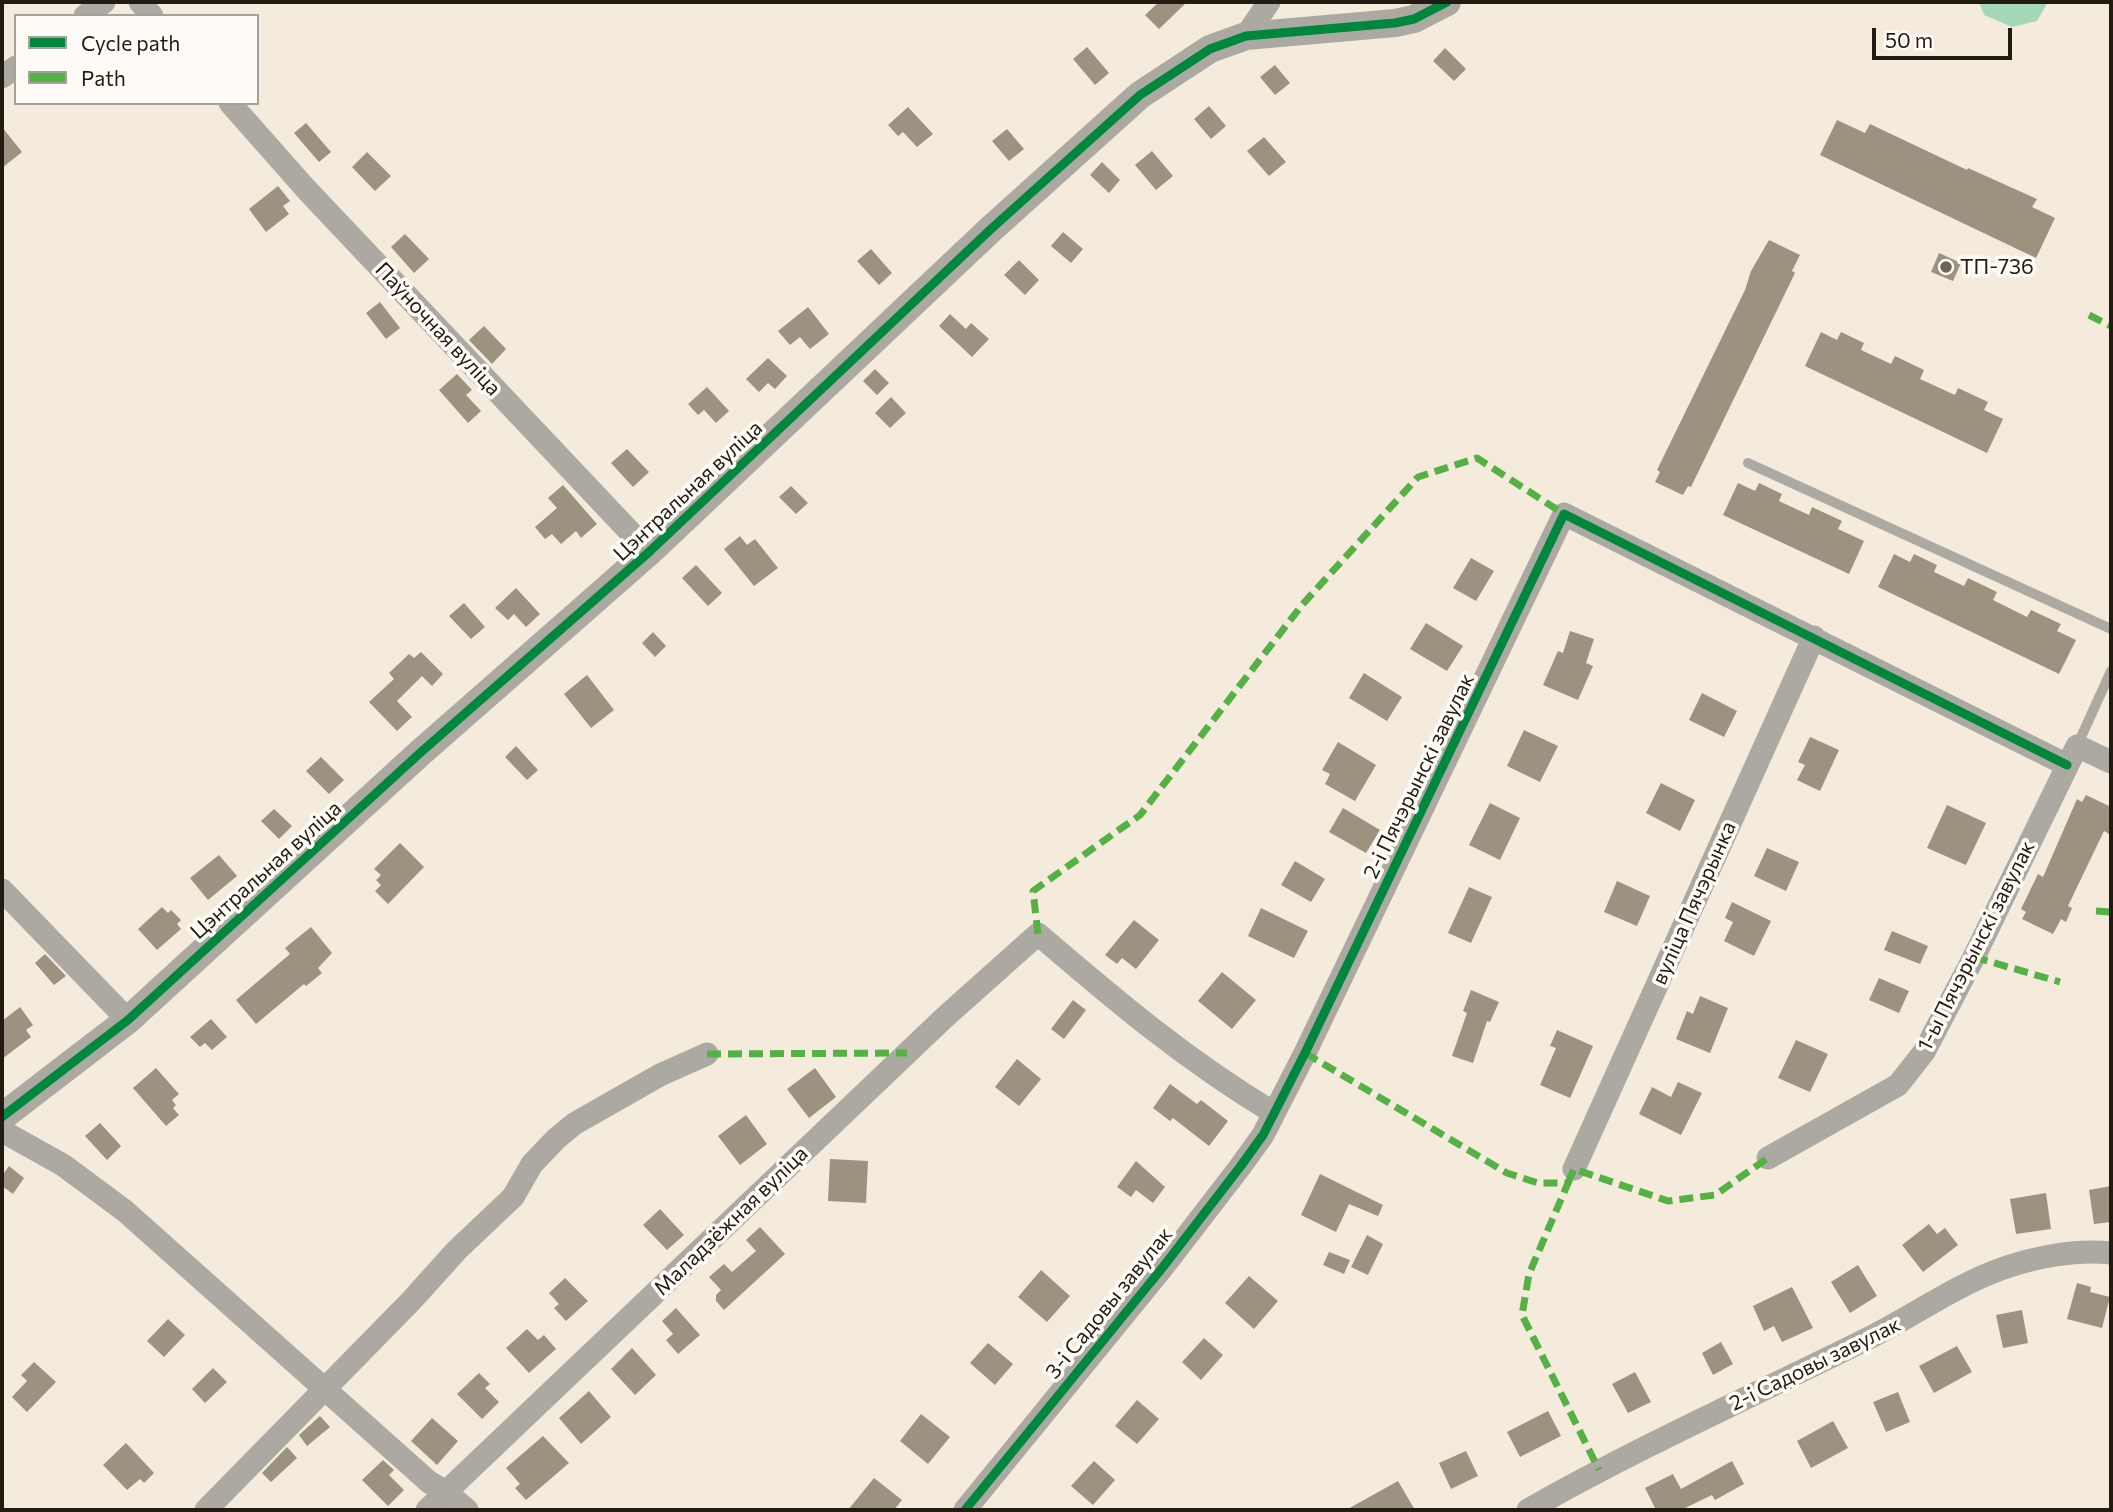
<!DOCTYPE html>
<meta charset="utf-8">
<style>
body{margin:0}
#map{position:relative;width:2113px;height:1512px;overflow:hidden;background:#f4ebdd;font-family:Commissioner,sans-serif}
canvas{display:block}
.frame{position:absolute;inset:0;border:4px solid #211b12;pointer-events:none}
.legend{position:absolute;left:14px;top:14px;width:245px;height:91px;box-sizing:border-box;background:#fffcf7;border:2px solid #a6a29b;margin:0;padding:9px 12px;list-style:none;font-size:21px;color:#211b12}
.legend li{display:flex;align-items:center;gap:14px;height:35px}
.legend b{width:35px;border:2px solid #a6a29b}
.scale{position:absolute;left:1872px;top:28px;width:140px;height:32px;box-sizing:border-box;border:4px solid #211b12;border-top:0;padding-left:9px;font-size:21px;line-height:24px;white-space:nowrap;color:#211b12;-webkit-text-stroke:5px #fffcf7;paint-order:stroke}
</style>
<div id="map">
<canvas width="2113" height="1512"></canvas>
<div class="frame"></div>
<ul class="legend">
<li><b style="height:9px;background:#00873e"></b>Cycle path</li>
<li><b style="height:9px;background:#55b144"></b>Path</li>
</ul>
<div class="scale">50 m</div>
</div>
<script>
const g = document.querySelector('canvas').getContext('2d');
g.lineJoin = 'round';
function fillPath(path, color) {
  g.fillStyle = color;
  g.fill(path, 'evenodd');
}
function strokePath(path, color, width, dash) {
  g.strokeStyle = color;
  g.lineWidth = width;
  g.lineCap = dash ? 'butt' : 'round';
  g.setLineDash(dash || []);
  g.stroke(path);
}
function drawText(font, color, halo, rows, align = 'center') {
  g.font = font + ' Commissioner,sans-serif';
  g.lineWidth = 7;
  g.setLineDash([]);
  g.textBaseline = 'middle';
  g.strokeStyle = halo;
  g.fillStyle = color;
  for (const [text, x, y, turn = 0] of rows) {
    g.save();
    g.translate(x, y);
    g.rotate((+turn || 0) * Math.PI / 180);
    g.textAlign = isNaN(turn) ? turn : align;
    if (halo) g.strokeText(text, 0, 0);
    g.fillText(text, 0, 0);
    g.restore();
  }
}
const forest = new Path2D(`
 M1979,2H2048L2037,21L2012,27L1984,15Z`);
const building = new Path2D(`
 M1159,2H1187L1159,29L1145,15Z
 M1087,47L1109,73L1095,85L1073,59Z
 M1445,48L1466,69L1454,81L1433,61Z
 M1275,65L1290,83L1275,95L1260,77Z
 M1209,106L1226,126L1211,139L1194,119Z
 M908,107L933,134L917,147L903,132L898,136L888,125Z
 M1837,120L1865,133L1870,124L1967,170L1968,168L2037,199L2032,207L2055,218L2036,258L1820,155Z
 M306,123L331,152L319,162L294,133Z
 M2,127L22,152L2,168Z
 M1007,129L1024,149L1009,161L992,141Z
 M1264,137L1286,162L1269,176L1247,151Z
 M1152,151L1173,176L1156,190L1135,165Z
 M367,152L391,176L375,191L352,167Z
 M1102,162L1120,180L1109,193L1090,175Z
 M278,186L290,201L283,206L289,214L266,232L249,209Z
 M1063,232L1083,249L1071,263L1051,246Z
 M405,234L429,259L414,273L391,247Z
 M1769,240L1800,255L1792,271L1795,273L1691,487L1688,486L1683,495L1655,482L1660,472L1657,470L1745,290L1751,271Z
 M871,249L892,273L879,285L857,261Z
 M1939,253L1961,263L1953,281L1931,272Z
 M1019,260L1039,280L1025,295L1004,275Z
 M380,302L400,328L386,339L366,313Z
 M808,307L829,334L810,349L800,337L790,345L778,331Z
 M950,314L966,329L971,323L989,339L972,357L939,326Z
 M484,326L506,349L492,364L469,340Z
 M1821,332L1837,340L1841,332L1864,343L1861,350L1891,364L1895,356L1924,370L1920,379L1955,395L1958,388L1988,402L1984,410L2003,419L1987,453L1805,366Z
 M768,358L787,376L775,389L768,383L759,392L746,379Z
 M875,369L889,383L877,395L863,381Z
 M457,374L472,390L466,395L481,411L468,423L439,390Z
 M707,387L729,411L716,423L704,410L698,415L688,404Z
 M891,397L906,413L890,428L875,413Z
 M627,449L649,472L633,487L611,463Z
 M1738,483L1755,491L1759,483L1782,494L1779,501L1809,515L1812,507L1842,521L1838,529L1864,541L1849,574L1723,515Z
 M563,485L597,524L581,538L576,531L561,544L552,534L545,539L535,527L557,508L548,498Z
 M791,486L808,503L796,514L779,497Z
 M740,536L747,545L755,539L778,568L754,586L724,549Z
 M1894,554L1910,562L1914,554L1937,565L1934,572L1964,586L1968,578L1997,592L1993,600L2027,617L2031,610L2061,624L2057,631L2076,640L2059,674L1878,587Z
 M1471,558L1494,571L1476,601L1453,588Z
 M696,565L722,593L708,606L682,578Z
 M516,588L540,614L526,627L514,614L508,620L495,608Z
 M464,603L485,627L471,639L449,616Z
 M1426,623L1463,646L1447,671L1410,649Z
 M1570,631L1594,639L1586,663L1593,666L1578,700L1543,685L1558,651L1563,653Z
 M653,632L666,646L655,657L642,643Z
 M421,652L443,674L432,686L422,676L397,701L412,717L397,731L369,702L394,679L389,673L409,654L414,658Z
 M1364,673L1402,697L1387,721L1349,698Z
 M587,675L614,710L591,728L564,694Z
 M1702,693L1737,711L1724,737L1689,720Z
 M1524,730L1558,746L1540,782L1507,766Z
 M1810,737L1839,750L1820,791L1797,780L1805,765L1798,762Z
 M1338,742L1376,765L1355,801L1325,784L1330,774L1322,770Z
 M516,746L538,770L527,780L505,757Z
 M321,757L344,780L329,794L306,771Z
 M1661,783L1695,800L1680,831L1646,813Z
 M2086,795L2111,807V835L2104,831L2068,906L2072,908L2066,922L2061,919L2053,934L2022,919L2026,912L2021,909L2038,874L2043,877L2077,799L2082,802Z
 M1490,803L1520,818L1500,860L1469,845Z
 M1947,805L1986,823L1966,865L1927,848Z
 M1343,808L1380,830L1366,853L1329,832Z
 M274,809L292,826L279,839L261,821Z
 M400,843L424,867L388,904L375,891L381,885L376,880L381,875L374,869Z
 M1767,848L1799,862L1786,891L1754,876Z
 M219,855L237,876L208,900L190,878Z
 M1295,861L1325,879L1311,902L1281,885Z
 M1617,881L1650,896L1637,926L1604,912Z
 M1469,887L1492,897L1471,943L1448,933Z
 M1732,902L1771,921L1754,956L1724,941L1733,922L1725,918Z
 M162,907L168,913L171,910L181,920L177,924L181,929L157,950L138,929Z
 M1261,908L1308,931L1294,958L1248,936Z
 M1134,920L1159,940L1136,969L1122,958L1117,964L1105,955Z
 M311,927L332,953L318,968L322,973L306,986L304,984L256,1024L236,1000L290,954L285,948Z
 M1892,931L1928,946L1920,964L1884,950Z
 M45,954L66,976L54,985L35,963Z
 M1222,972L1256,1000L1232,1029L1198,1001Z
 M1879,978L1909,991L1899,1013L1869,1000Z
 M1471,990L1499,1002L1490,1022L1487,1021L1473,1063L1452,1056L1467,1013L1463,1011Z
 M1700,996L1728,1008L1710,1053L1676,1039L1687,1011L1693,1014Z
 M1073,1000L1086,1010L1064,1039L1051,1029Z
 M20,1007L33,1025L26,1030L31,1037L2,1059V1021Z
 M211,1019L227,1037L212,1050L205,1043L200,1047L190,1037Z
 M1557,1030L1593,1046L1570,1098L1540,1085L1556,1048L1550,1046Z
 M1796,1040L1828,1054L1810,1092L1778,1078Z
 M1017,1059L1041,1079L1019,1106L995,1087Z
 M156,1068L179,1094L172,1100L176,1105L173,1108L179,1115L166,1126L133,1088Z
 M815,1068L836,1097L809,1118L787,1089Z
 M1678,1082L1702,1093L1681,1135L1639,1114L1652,1087L1671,1097Z
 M1170,1084L1197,1104L1201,1100L1228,1121L1209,1146L1173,1118L1170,1121L1153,1108Z
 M746,1115L767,1144L740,1165L718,1136Z
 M100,1123L121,1146L107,1160L85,1136Z
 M830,1159L868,1161L866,1203L828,1201Z
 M1136,1161L1165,1187L1153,1203L1136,1190L1131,1197L1117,1187Z
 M9,1166L24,1178L13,1194L2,1186V1176Z
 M1320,1174L1383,1205L1378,1216L1349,1204L1336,1232L1301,1215Z
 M2111,1186V1222L2094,1224L2089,1190Z
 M2046,1193L2051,1229L2016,1234L2010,1199Z
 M660,1209L684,1235L667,1250L643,1225Z
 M1929,1224L1937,1234L1945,1228L1958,1245L1923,1272L1902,1245Z
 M760,1227L785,1254L724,1310L716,1301V1295L721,1290L709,1277L724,1264L732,1272L756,1251L746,1240Z
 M1367,1235L1383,1244L1368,1275L1351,1267Z
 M1329,1252L1350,1260L1344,1274L1323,1265Z
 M1858,1265L1877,1296L1850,1313L1831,1282Z
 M1041,1270L1070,1296L1047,1322L1018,1297Z
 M1249,1276L1278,1301L1254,1329L1225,1303Z
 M565,1278L588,1301L566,1321L554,1308L559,1304L549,1293Z
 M2077,1283L2091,1287L2090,1292L2110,1297L2102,1328L2067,1319Z
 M1792,1287L1813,1328L1782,1342L1774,1326L1764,1331L1753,1306Z
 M676,1308L700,1335L678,1354L666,1340L673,1334L662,1321Z
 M2022,1310L2028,1343L2003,1348L1996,1315Z
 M168,1319L185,1335L164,1357L147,1341Z
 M527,1329L538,1340L544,1335L556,1349L529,1373L506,1348Z
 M1204,1338L1223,1355L1201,1380L1182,1362Z
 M1721,1342L1733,1364L1713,1375L1702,1353Z
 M988,1343L1013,1364L995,1385L970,1363Z
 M1957,1346L1972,1372L1934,1393L1919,1366Z
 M632,1348L656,1375L635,1395L611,1369Z
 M34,1362L56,1382L27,1412L12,1397L27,1381L21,1375Z
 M213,1368L227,1382L205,1403L192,1389Z
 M1635,1372L1651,1402L1628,1413L1612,1384Z
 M479,1373L490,1384L485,1388L499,1402L482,1419L457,1394Z
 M589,1391L611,1417L581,1444L559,1418Z
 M1898,1392L1910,1422L1886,1432L1873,1402Z
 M1137,1400L1159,1419L1137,1444L1115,1426Z
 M1548,1411L1561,1436L1520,1457L1507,1432Z
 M921,1414L950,1437L928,1464L900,1441Z
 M320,1416L330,1427L307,1446L299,1435Z
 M432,1418L458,1441L437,1465L411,1441Z
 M1833,1421L1848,1448L1811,1468L1797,1441Z
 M543,1436L569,1463L526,1500L515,1488L520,1484L506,1468Z
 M126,1443L154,1473L144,1483L140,1479L127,1490L103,1465Z
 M287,1447L297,1458L271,1482L262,1473Z
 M1466,1451L1478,1476L1451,1489L1439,1463Z
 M383,1460L394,1470L389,1475L404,1490L388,1506L362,1480Z
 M1094,1461L1115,1480L1093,1505L1071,1486Z
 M1732,1461L1744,1484L1715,1500L1712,1495L1681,1510H1656L1645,1488L1673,1474L1681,1489Z
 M874,1478L902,1500L894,1510H848Z
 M1398,1481L1415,1510H1346Z`);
const service = new Path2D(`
 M1748,463L2111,629
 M2077,746L2111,671`);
const minor = new Path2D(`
 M140,2L152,16
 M85,16L104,2
 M1246,36L1269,2
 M2,77L16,67
 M230,103L306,189L649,552
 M2,890L128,1020
 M2,1131L63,1165L125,1211L429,1482L446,1492L467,1510
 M1768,1158L1898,1085L1924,1052L1974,957L2077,746L2111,762
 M1574,1169L1814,637
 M206,1510L411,1301L457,1250L513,1197L532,1164L556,1139L574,1124L660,1075L707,1054
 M427,1510L944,1018L1038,934C1116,1001 1186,1060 1274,1113
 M965,1510L1163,1267L1240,1167L1263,1135L1305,1053L1564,514L2067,765
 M1528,1510C1637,1448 1752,1396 1865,1340C1910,1318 1954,1286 2001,1269C2035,1257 2076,1249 2111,1253`);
const tertiary = new Path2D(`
 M2,1117L128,1020L420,753L649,552L991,229L1140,95L1210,49L1246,36L1395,23L1414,19L1447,2`);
const quiet = new Path2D(`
 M2089,315L2111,326
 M2096,911L2111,912
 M1038,934L1033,891L1140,815L1302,605L1418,477L1477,458L1564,514
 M1974,957L2060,982
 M1305,1053L1507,1173L1538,1183H1568L1529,1274L1522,1315L1599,1470
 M707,1054L907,1053
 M1568,1183L1574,1169L1668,1201L1715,1195L1768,1158`);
const cycleway = new Path2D(`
 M2,1117L128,1020L420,753L649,552L991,229L1140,95L1210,49L1246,36L1395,23L1414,19L1447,2
 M965,1510L1163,1267L1240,1167L1263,1135L1305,1053L1564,514L2067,765`);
const markers = [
 [1946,267,7,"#6b6459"]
];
const poiNames = [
 ["ТП-736",1960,267]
];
const streetNames = [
 ["Паўночная вуліца",438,329,47],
 ["Цэнтральная вуліца",688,491,-43],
 ["2-і Пячэрынскі завулак",1419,776,-64],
 ["Цэнтральная вуліца",266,870,-42],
 ["вуліца Пячэрынка",1694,903,-66],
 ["1-ы Пячэрынскі завулак",1976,946,-63],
 ["Маладзёжная вуліца",731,1221,-44],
 ["3-і Садовы завулак",1109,1303,-51],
 ["2-і Садовы завулак",1815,1364,-26]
];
fillPath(forest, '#a5d6b8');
fillPath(building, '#9d9280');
strokePath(service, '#aca9a3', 10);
strokePath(minor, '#aca9a3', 23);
strokePath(tertiary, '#aca9a3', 28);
strokePath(quiet, '#55b144', 7, [14, 7]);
strokePath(cycleway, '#00873e', 9);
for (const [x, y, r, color] of markers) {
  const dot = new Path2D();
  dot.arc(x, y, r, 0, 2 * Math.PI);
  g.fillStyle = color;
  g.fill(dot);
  strokePath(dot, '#fffcf7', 2.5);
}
drawText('21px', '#211b12', '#fffcf7', poiNames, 'left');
drawText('21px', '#211b12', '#fffcf7', streetNames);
</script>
